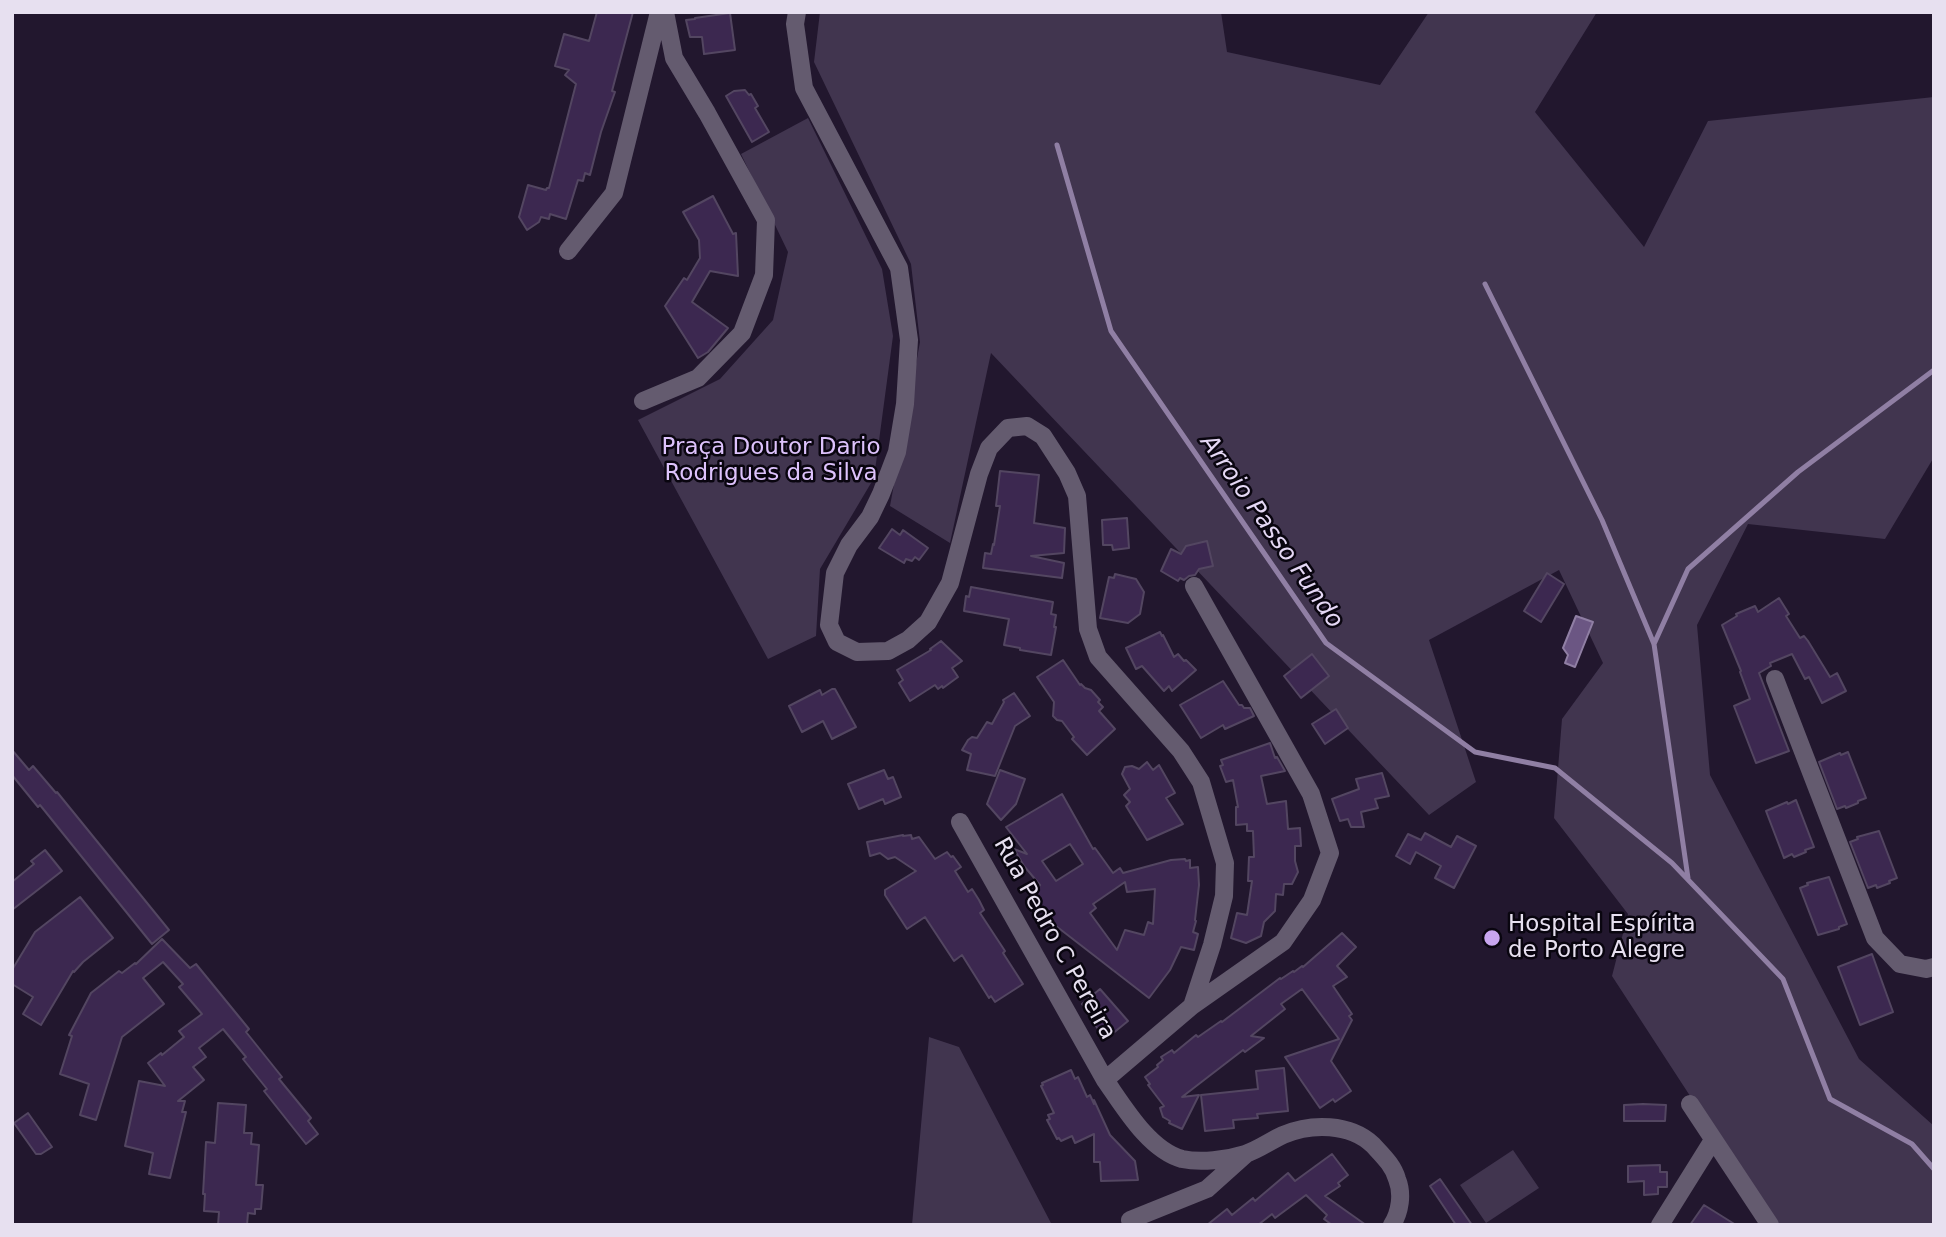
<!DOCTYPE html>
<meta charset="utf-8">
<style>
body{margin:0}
#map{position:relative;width:1946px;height:1237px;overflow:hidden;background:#22172e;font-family:"DejaVu Sans",sans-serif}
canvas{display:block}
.frame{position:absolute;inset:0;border:14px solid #e7e0f0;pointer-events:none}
</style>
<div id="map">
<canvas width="1946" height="1237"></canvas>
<div class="frame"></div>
</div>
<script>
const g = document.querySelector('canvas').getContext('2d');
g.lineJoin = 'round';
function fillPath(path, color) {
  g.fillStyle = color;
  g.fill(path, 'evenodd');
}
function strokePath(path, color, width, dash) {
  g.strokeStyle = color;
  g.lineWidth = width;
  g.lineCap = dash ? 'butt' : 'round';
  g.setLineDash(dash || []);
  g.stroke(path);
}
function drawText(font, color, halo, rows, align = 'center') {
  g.font = font + ' "DejaVu Sans",sans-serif';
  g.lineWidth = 5;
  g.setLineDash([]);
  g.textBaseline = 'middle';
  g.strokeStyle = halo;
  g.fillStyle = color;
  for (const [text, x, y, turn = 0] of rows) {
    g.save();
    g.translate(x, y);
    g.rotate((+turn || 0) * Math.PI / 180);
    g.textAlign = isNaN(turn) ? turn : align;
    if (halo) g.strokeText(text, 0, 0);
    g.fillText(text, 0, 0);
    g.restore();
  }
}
const green = new Path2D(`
 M820,12H1221L1227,52L1380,85L1429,12H1597L1535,112L1644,247L1708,121L1934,97V457L1885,539L1748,524L1697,625L1710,775L1859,1059L1934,1126V1225H1774L1612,976L1628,914L1554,818L1562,719L1603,663L1559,570L1429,640L1476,782L1429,815L991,353L950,543L890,506L920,342L911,264L814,62Z
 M808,118L882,269L893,336L874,478L820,569L816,636L768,659L638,420L720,379L773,320L788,252L741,154Z
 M929,1037L959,1047L1052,1225H912Z
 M1513,1150L1539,1188L1486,1223L1460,1185Z`);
const water = new Path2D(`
 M1576,616L1593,622L1575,667L1565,663L1568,655L1563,648Z`);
const stream = new Path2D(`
 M1057,145L1111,331L1326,643L1475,752L1555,768L1672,863L1783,979L1830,1099L1912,1144L1934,1169
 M1485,284L1602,520L1654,644L1688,878
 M1654,644L1688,569L1798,472L1934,370`);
const building = new Path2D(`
 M597,12H633L612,91L615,92L601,132L590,175L585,173L583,181L578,180L566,219L550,214L549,219L541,217L539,222L527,230L519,217L528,185L546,190L547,188H549L576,84L565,75L569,70L555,66L564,34L589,41Z
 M730,13L735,50L704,54L702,37H690L686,20L695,19V18Z
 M745,90L749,95L751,94L758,106L755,108L769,132L752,142L726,96L734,91Z
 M713,196L733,234L736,233L738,276L710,271L692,302L728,328L708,352L698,358L665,306L684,278L687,280L700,258L699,240L683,212Z
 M1000,471L1039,475L1034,523L1065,528L1064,553L1031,556L1064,563L1062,578L983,568L985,553L991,554L993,544L994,545L1000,506H996Z
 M1127,518L1129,548L1113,550L1112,545H1103L1102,520Z
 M892,529L900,535L903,530L928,548L919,560L915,557L912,561L906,559L904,563L879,548Z
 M1207,541L1213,566L1199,569L1195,575L1189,576L1184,580L1180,578L1178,581L1161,571L1171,549L1181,554L1186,546Z
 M1547,573L1564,584L1541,622L1524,611Z
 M1115,574L1136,579L1144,592L1140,614L1128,623L1100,618L1109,577L1114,578Z
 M971,587L1053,602L1051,614L1056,615L1054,627H1056L1051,655L1020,650V648L1004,645L1009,619L964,611L966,596L969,597Z
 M1779,598L1789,614L1786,616L1800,638L1804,636L1808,641L1830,677L1837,673L1846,691L1822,703L1809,677L1805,679L1792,654L1770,663L1771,666L1759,673L1789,751L1756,763L1734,706L1750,699L1740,672L1741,671L1722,625L1737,616L1736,614L1755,606L1758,612Z
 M1160,632L1162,636L1163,635L1174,657L1178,654L1184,661L1186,660L1196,670L1172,691L1169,686L1164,691L1142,666L1136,669L1126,648Z
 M941,641L962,661L952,668L958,677L943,688L942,686L938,689L935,685L910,701L899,683L903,680L897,670L931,650L930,649Z
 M1312,654L1329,676L1301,698L1284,676Z
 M1063,660L1080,685L1081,684L1085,688L1091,690L1100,700L1098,702L1103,707L1099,711L1115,729L1087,755L1072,739L1074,737L1062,721L1057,720L1053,716L1054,702L1037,677Z
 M1223,681L1239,705H1242L1244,708H1250L1254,716L1225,729L1223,725L1201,738L1180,705Z
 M832,689H835L856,727L832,739L823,721L802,732L789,706L820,690L822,695Z
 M1014,693L1030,716L1015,726L995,776L967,770L971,754L962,750L968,740L972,737L977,738L987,722L992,724L1004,702L1003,700Z
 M1336,709L1348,728L1325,744L1312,724Z
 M1270,743L1275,758L1277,757L1285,771L1261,776L1267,804L1286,801L1288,829L1300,828L1301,846H1295V861L1298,872L1292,884H1284L1283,895L1276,894L1275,911L1264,922L1261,936L1246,943L1231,938L1237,913L1247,915L1252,881H1248L1249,857H1254L1253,831H1247V824L1236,825V807H1238L1233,780L1226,782L1220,766L1223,765L1221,760Z
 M12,750L29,770L33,766L56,793L57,792L169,930L152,944L40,805L38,807L12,775Z
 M1848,752L1866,798L1858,801V803L1846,808L1845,806L1837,809L1819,762L1840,753L1841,755Z
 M1147,762L1153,770L1159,765L1175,793L1166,798L1183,824L1147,840L1126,806L1130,802L1124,795L1130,789L1122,774L1125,767L1132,766L1139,769Z
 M884,770L888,779L893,777L901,797L885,804L883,799L859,809L848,784Z
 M1000,770L1025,779L1016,804L1001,820L987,804Z
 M1382,773L1389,796L1375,799L1378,808L1361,812L1364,827H1351L1348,819L1340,821L1332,799L1359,789L1356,779Z
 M1062,794L1093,849L1095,848L1113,873L1120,868L1123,873L1171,860L1185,859L1186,861L1190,860V868L1198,867L1199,885L1195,920L1196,921L1193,932L1198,934L1194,950L1181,947L1170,970L1149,998L1056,926L1055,928L1039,905L1041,903L1034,892L1040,885L1024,866L1014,849L1027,854L1006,827ZM1070,844L1083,864L1056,881L1042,861ZM1125,882L1127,892L1155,889L1153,924L1148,922L1144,935L1125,930L1117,950L1090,913L1096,908L1093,904Z
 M1796,800L1814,847L1805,850L1806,852L1794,857L1792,854L1784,858L1766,811L1787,802L1788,804Z
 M1879,831L1897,878L1889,881L1890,883L1877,888L1876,885L1868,888L1850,842L1858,839L1857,837Z
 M1425,833L1451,847L1457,836L1476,846L1454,888L1435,878L1441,866L1416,852L1410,864L1396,856L1408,834L1421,840Z
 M903,835V836L911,835L912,839L919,837L935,859L947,852L951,857L953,856L961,867L955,871L968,892L972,889L979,900L984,910L980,913L1005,951L1003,953L1023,984L995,1002L991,996L989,998L962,955L954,961L925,917L907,929L885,895V890L916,871L895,857L888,859L880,853L870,856L867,842Z
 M45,850L62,871L12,910V882L34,864L31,861Z
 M1829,877L1847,924L1839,927V929L1818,935L1800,888L1808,885L1807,883Z
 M80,897L113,938L83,962L74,972L73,971L41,1025L23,1014L33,997L12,984V970L35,932Z
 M1342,933L1356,947L1337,966L1347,977L1333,986L1352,1014L1349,1016L1352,1020L1331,1061L1351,1091L1335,1102L1333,1099L1320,1108L1285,1057L1339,1039L1302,989L1281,1004L1285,1009L1251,1036L1264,1038L1245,1052L1243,1050L1182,1097L1199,1095L1182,1129L1169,1123L1170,1121L1163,1117L1160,1108L1164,1106L1148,1085L1150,1084L1145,1077L1158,1067L1157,1065L1163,1060L1161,1057L1172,1050L1174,1053L1196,1035L1198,1037L1221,1021L1222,1022L1280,978L1281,979L1293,971L1294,972L1302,966L1303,967Z
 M162,939L190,968L196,964L249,1029L246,1032L282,1077L279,1079L311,1118L308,1121L318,1134L306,1144L264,1091L267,1089L243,1059L246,1057L223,1029L199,1048L206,1057L193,1067L204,1080L178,1101H185L182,1112H186L170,1178L149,1174L153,1153L125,1146L139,1081L165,1086L148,1063L161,1053L162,1055L184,1037L179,1031L202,1014L179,987L183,984L163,962L143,978L164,1004L122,1037L96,1120L80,1115L89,1084L60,1074L72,1036L69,1035L91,993L119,971L122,973L135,963L136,964Z
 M1872,954L1893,1012L1860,1025L1838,967Z
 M1100,989L1128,1021L1106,1039L1095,1025L1098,1023L1082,1004Z
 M1284,1068L1288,1111L1257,1114L1258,1118L1233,1120L1234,1128L1205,1131L1201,1095L1258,1089L1256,1071Z
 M1071,1070L1075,1079L1078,1077L1087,1097L1090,1095L1094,1104V1100L1110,1135L1135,1161L1138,1180L1101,1181L1100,1162H1094V1134L1075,1143L1072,1136L1061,1141L1059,1138L1057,1139L1047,1120L1050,1119L1048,1115L1054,1113L1041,1086L1043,1085L1042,1083Z
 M218,1103L246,1105L244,1133H252L251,1144L259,1145L256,1185H263L261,1209H255V1214L248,1213L247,1225H218L219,1212L204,1211L205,1194H203L206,1142L215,1143Z
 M1643,1104L1666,1105L1665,1121H1624V1105Z
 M28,1113L52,1147L41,1154H36L14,1123Z
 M1332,1154L1348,1175L1338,1183L1340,1186L1325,1196L1366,1225H1332L1324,1219L1327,1215L1306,1195L1275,1218L1272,1214L1258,1225H1207L1227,1209L1232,1215L1253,1198L1255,1201L1288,1173L1295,1181Z
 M1660,1165V1172H1667V1187H1658V1194L1644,1195V1181L1628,1182V1166Z
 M1440,1179L1472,1225H1456L1430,1186Z
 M1704,1205L1736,1225H1690Z`);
const minor = new Path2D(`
 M797,12L795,24L804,88L899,268L909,340L905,404L897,452L881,494L870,517L849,545L835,573L829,625L837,642L857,652L888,651L908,640L928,622L950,583L979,474L989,448L1008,428L1027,426L1043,436L1067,473L1077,496L1088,629L1098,657L1181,751L1201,782L1225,863L1224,896L1212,945L1192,1006L1105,1080
 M568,251L614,193L659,12
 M643,401L698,378L742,333L764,275L766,220L707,113L674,58L665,12
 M1775,679L1875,938L1900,964L1926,969L1934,967
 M960,822L1105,1080C1124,1107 1149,1150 1182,1159C1201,1163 1226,1160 1245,1154C1258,1150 1270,1141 1283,1135C1311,1123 1350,1123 1373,1145C1383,1156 1393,1165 1397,1179C1403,1194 1400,1212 1392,1225
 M1192,1006L1283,942L1312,900L1330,853L1311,794L1194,586
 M1690,1104L1770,1225
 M1130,1220L1207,1189L1246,1154
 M1660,1225L1713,1140`);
const markers = [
 [1492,938,9,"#c8a5ef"]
];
const parkNames = [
 ["Praça Doutor Dario",771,448],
 ["Rodrigues da Silva",771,474]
];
const poiNames = [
 ["Hospital Espírita",1508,925],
 ["de Porto Alegre",1508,951]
];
const streetNames = [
 ["Rua Pedro C Pereira",1054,939,61]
];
const waterNames = [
 ["Arroio Passo Fundo",1271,532,55]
];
fillPath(green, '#41354f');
fillPath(water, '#6b5683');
strokePath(water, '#907fa4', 2);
strokePath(stream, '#907fa4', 5);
fillPath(building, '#3c2850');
strokePath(building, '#534661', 2);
strokePath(minor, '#645b6f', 18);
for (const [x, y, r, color] of markers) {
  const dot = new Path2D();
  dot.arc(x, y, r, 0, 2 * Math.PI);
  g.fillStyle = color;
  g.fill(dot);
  strokePath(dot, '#09050f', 2.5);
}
drawText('23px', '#ddc2fc', '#09050f', parkNames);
drawText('23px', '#e7e0f0', '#09050f', poiNames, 'left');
drawText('23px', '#e7e0f0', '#09050f', streetNames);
drawText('italic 24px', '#e5d8f5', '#09050f', waterNames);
</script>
